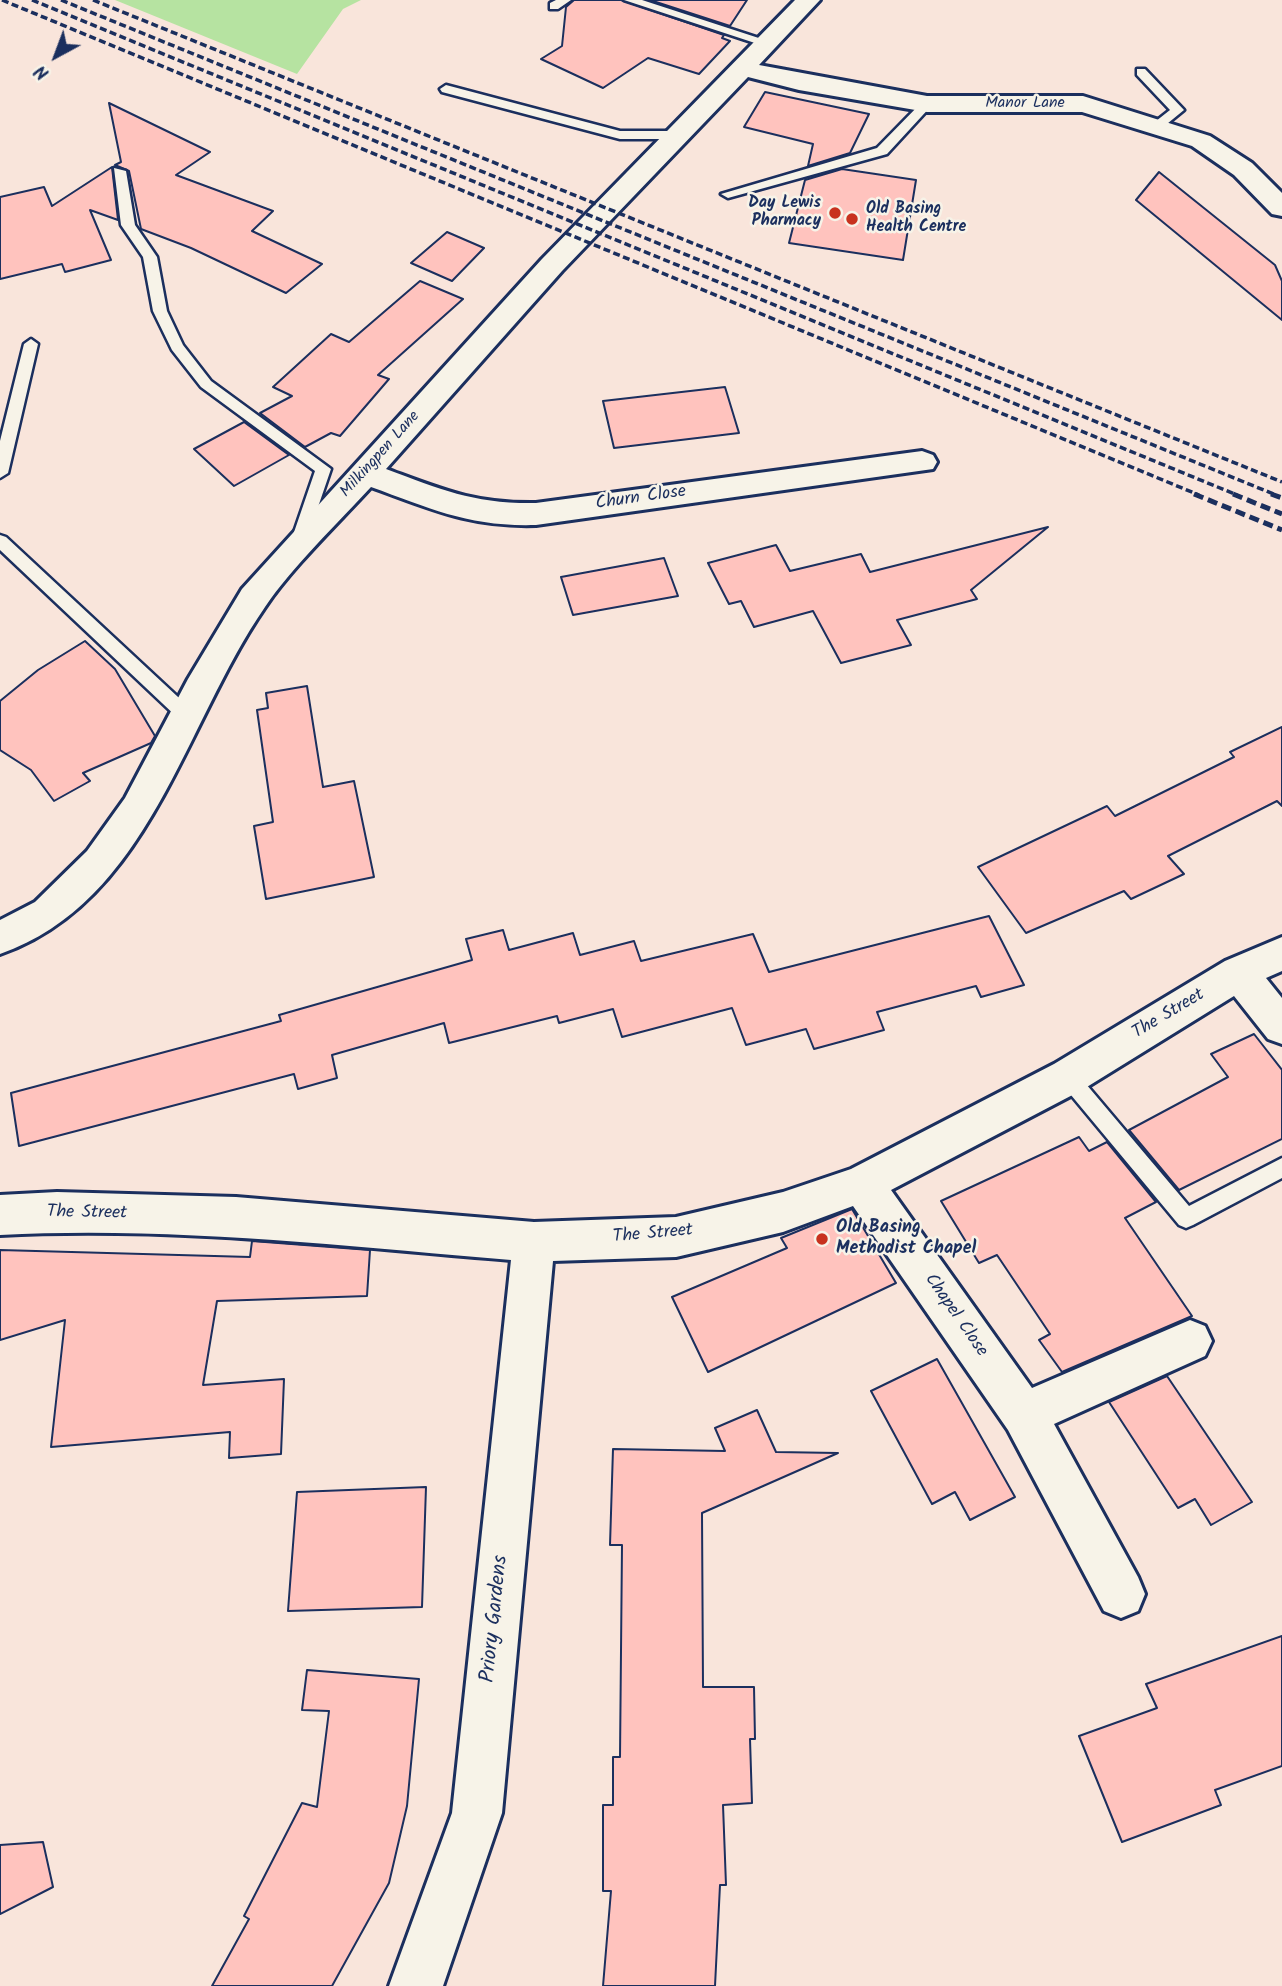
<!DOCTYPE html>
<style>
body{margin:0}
#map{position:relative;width:1282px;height:1986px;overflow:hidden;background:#f9e5db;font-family:Kalam,sans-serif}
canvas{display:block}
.north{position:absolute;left:21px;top:21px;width:70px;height:70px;-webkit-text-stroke:5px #f7f3e8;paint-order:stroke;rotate:221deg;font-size:19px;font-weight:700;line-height:28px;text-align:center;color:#1b2f5e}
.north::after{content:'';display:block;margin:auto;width:24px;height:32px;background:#1b2f5e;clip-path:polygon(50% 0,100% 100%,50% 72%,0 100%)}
</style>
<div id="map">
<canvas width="1282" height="1986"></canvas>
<div class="north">N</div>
</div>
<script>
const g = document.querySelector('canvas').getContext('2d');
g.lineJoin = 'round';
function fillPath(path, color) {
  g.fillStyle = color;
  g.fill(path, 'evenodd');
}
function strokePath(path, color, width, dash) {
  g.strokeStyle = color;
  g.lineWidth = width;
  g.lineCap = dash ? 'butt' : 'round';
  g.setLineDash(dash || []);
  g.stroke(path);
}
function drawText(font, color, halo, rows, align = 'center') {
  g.font = font + ' Kalam,sans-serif';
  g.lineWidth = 5;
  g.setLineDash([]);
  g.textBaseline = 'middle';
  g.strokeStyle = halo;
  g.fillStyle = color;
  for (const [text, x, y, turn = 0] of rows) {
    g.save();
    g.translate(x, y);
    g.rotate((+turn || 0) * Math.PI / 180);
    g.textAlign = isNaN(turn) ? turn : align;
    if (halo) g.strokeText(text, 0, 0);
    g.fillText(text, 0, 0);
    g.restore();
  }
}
const green = new Path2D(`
 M115,0H361L343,9L297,74Z`);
const building = new Path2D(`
 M574,0H621L724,35L722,38L730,41L699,74L648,58L603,88L541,59L562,46L566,7Z
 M650,0H747L730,26Z
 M765,92L869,114L850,153L808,166L813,144L744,127Z
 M109,103L210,152L176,175L273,211L252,231L322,264L286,293L191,248L141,229L129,171L115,165L121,162Z
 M112,167L118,220L90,210L111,260L65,272L62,264L0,279V197L44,187L52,206Z
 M842,169L916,180L903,260L789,243L805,180Z
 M1159,172L1275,265L1282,281V320L1136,200Z
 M447,232L484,248L452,281L411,263Z
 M420,281L463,299L378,375L389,379L340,436L331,433L305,447L260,413L292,396L273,387L331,334L349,342Z
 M725,387L739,433L614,448L603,401Z
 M244,422L289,455L234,486L194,449Z
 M1048,527L971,590L977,599L897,620L911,645L841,663L813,611L754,627L741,601L729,604L708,563L776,545L790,571L861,554L870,572Z
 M664,558L678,596L573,615L561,577Z
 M85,641L115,669L155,736L151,743L83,773L90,781L54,801L31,770L0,750V701L38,670Z
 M307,686L323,787L354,781L374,877L266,899L254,826L273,822L257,710L268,708L266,693Z
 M1282,727V806L1277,801L1168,856L1184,874L1131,899L1124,891L1026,933L978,867L1107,806L1115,816L1234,757L1230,752Z
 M989,916L1024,985L981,997L976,986L877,1012L884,1030L814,1049L806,1029L746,1045L732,1008L622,1037L613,1009L559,1023L557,1016L449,1043L444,1023L332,1055L337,1078L298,1089L294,1074L19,1146L11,1093L281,1021L279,1015L472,960L466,939L503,930L509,950L573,933L580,955L634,941L641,961L753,934L769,972Z
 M1254,1034L1282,1070V1139L1179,1190L1129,1130L1228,1077L1211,1054Z
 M1079,1137L1089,1151L1107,1142L1156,1202L1125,1218L1192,1316L1062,1372L1039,1340L1050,1334L997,1255L979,1263L941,1201Z
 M852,1209L896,1283L708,1372L672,1297L787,1248L781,1238Z
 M252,1241L370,1250L367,1296L217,1301L203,1385L284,1379L281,1454L229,1458L230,1432L51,1447L65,1320L0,1340V1250L250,1257Z
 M937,1359L1015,1497L970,1520L955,1492L932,1504L871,1391Z
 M1167,1376L1252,1502L1211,1525L1195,1499L1178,1508L1109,1402Z
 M757,1410L776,1452L838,1453L702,1513L703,1687H754L755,1739H750L752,1803L723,1805L726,1885H720L715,1986H603L611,1891H603V1805H613V1757H620L622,1545H610L613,1449L725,1451L715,1428Z
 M426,1487L422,1607L288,1611L297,1492Z
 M1282,1636V1766L1215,1790L1221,1805L1122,1842L1079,1736L1157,1708L1146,1684Z
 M307,1670L419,1679L407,1806L389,1883L332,1986H212L249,1919L244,1916L302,1803L317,1807L329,1711L302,1710Z
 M43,1842L53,1887L0,1914V1845Z`);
const lane = new Path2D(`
 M556,0H571L558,9H550V3Z
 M624,0H642L771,42L761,45Z
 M1137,69H1145L1184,110L1162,128L1151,125L1170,110L1137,75Z
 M446,85L620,131H676L682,135L676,139H620L442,92L440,89Z
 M923,101L933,104L887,154L728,198L721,194L877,148Z
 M114,168L126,171L135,225L157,257L167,311L183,345L211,381L331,469L305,545L299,547L291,541L315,471L201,387L172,350L153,311L143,257L121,225Z
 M31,339L38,344L8,473L0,478V441L24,344Z
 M0,535L6,537L192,710L195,715L192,720H180L0,550Z
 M1068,1068L1075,1071L1189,1206L1282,1158V1178L1193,1225L1186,1228L1179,1225L1061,1083L1058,1077L1061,1071Z`);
const street = new Path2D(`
 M795,0H820L759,65L927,96H1083L1210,136L1252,163L1282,193V216L1272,214L1234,175L1192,146L1082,112H927L799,90L748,77L562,271L386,469C443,490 474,504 536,503L922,451L933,455L937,462L933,469L536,525C469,527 432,509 371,487C338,523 292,567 265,607C184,724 149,902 0,954V920L35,902L87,851L125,798L188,679L242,589L542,259Z
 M1282,937V971L1266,978L1282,998V1044L1268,1039L1234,996L1082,1090L891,1190L1032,1388L1190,1320L1205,1326L1212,1341L1205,1356L1054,1424L1138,1577L1145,1594L1138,1611L1121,1618L1104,1611L1008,1430L853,1206L783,1232L676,1257L553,1261L502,1813L443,1986H389L452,1813L511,1260C341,1246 170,1226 0,1235V1195L57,1192L236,1197L534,1222L676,1217L783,1192L851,1169L1054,1064L1225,961Z`);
const railFar1 = new Path2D(`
 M2,0L1199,495
 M32,0L1237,495
 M61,0L1276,495
 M93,0L1282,482`);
const rail = new Path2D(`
 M1194,494L1282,530
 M1233,494L1282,514
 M1271,494L1282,498`);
const markers = [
 [835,213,7,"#c8321e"],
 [852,219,7,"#c8321e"],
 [822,1239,7,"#c8321e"]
];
const farStreetnames = [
 ["Manor Lane",1025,104],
 ["Milkingpen Lane",381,455,-48]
];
const farPoinames = [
 ["Day Lewis",821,204],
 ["Pharmacy",821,222],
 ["Old Basing",866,210,"left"],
 ["Health Centre",866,228,"left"]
];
const streetNames = [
 ["Churn Close",641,499,-8],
 ["The Street",1169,1015,-31],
 ["The Street",87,1214,1],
 ["The Street",653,1235,-5],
 ["Chapel Close",955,1316,55]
];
const poiNames = [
 ["Old Basing",836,1229],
 ["Methodist Chapel",836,1250]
];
const nearStreetnames = [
 ["Priory Gardens",496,1619,-84]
];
fillPath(green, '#b6e3a1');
fillPath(building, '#ffc3be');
strokePath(building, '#1b2f5e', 2);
strokePath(lane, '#1b2f5e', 5);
strokePath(street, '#1b2f5e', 6);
fillPath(lane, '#f7f3e8');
fillPath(street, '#f7f3e8');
strokePath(railFar1, '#1b2f5e', 3.5, [7, 3.5]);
strokePath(rail, '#1b2f5e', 5, [10, 5]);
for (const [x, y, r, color] of markers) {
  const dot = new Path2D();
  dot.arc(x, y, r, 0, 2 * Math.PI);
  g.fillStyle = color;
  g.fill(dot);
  strokePath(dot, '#f7f3e8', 2.5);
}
drawText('16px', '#1b2f5e', '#f7f3e8', farStreetnames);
drawText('bold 16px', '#1b2f5e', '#f7f3e8', farPoinames, 'right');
drawText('18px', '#1b2f5e', '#f7f3e8', streetNames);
drawText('bold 18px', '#1b2f5e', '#f7f3e8', poiNames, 'left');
drawText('21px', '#1b2f5e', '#f7f3e8', nearStreetnames);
</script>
